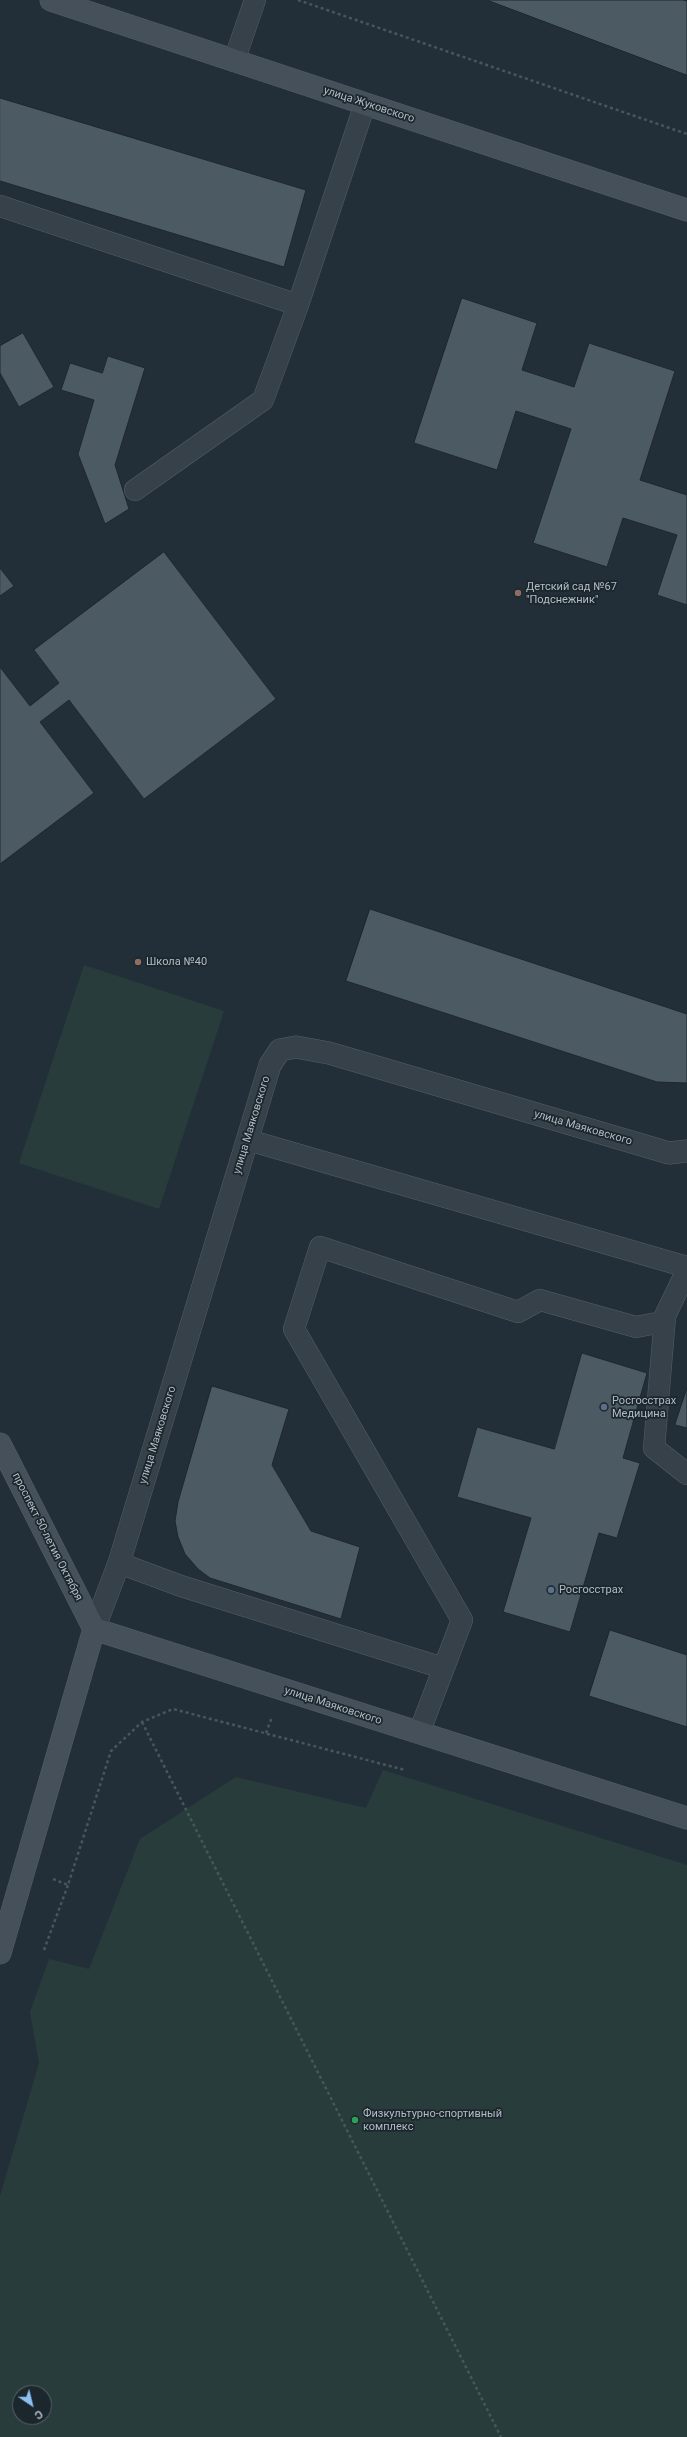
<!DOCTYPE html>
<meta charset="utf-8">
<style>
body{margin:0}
#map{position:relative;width:687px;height:2437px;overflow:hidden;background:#232f38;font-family:Roboto,sans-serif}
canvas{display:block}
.north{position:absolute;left:12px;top:2385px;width:40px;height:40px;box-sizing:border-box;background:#1c262d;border:1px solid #58626a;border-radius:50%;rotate:145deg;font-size:11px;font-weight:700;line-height:16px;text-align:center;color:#b2bcc5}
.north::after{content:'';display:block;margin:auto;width:14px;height:18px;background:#8bc0f0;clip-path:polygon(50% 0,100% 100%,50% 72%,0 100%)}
</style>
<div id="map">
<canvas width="687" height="2437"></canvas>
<div class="north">С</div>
</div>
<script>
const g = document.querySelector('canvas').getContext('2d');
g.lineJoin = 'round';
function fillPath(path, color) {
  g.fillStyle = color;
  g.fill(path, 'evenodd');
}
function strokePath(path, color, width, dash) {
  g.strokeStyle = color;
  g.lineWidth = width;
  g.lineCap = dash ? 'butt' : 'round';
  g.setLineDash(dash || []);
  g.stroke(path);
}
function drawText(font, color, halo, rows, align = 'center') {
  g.font = font + ' Roboto,sans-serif';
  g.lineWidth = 3.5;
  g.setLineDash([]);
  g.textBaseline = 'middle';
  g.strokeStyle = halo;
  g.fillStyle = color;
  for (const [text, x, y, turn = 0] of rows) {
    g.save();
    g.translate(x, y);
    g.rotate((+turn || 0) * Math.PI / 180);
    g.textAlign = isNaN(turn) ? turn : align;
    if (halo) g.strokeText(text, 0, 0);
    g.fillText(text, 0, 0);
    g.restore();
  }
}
const green = new Path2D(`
 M84,965L224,1011L159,1209L19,1163Z
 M383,1770L687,1865V2437H0V2196L39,2063L30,2012L49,1959L89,1969L140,1839L236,1777L366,1808ZM20,2393H44V2417H20Z`);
const building = new Path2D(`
 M487,0H683L687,1V75Z
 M0,98L306,190L284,267L0,181Z
 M462,298L537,323L522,370L574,387L589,343L675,371L640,480L687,495V605L657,595L677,535L623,518L607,567L533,543L571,429L516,411L497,470L414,443Z
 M23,333L54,387L19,407L0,373V346Z
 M108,356L145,368L115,465L129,509L105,524L78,454L94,400L61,390L70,363L102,373Z
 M164,552L276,699L144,799L69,700L40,722L94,793L0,864V667L30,706L59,683L34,650Z
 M0,568L14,586L0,596Z
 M370,909L687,1014V1083L657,1082L346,981Z
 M582,1353L647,1373L623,1458L640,1463L617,1538L599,1533L570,1632L503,1612L531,1518L457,1497L477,1427L554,1449Z
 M212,1386L289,1409L272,1465L311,1531L360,1547L341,1619L210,1578L198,1569L185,1554L178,1537L175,1521L178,1502Z
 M687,1388V1428L675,1425Z
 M610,1630L687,1655V1727L589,1696Z`);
const path = new Path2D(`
 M298,0L687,134
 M142,1722L501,2437
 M266,1733L272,1717
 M53,1879L68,1885L111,1751L142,1722L173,1709L405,1770
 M44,1950L68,1885`);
const lane = new Path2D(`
 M234,61L255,0
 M0,206L298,305L365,104
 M135,490L263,400L298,305
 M248,1140L687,1267
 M665,1317L654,1448L687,1474
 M119,1563L181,1586L443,1668
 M419,1733L462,1620L294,1329L320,1247L518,1312L540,1300L636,1327L662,1322L687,1270`);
const street = new Path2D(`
 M94,1629L119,1563L270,1065L280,1050L296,1047L329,1053L669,1153L687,1151`);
const secondary = new Path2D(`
 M51,0L687,210
 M0,1444L94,1629
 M94,1629L687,1818
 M0,1953L94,1629`);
const markers = [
 [518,593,4,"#8d6e63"],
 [138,962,4,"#8d6e63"],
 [604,1407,4,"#5c6f8a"],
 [551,1590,4,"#5c6f8a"],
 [355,2120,4,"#2e9e5b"]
];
const streetNames = [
 ["улица Жуковского",369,105,18],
 ["улица Маяковского",252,1125,-73],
 ["улица Маяковского",583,1128,16],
 ["улица Маяковского",158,1435,-73],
 ["проспект 50-летия Октября",47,1537,63],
 ["улица Маяковского",333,1706,18]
];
const poiNames = [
 ["Детский сад №67",526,587],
 ["\"Подснежник\"",526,600],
 ["Школа №40",146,962],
 ["Росгосстрах",612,1401],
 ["Медицина",612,1414],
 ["Росгосстрах",559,1590],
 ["Физкультурно-спортивный",363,2114],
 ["комплекс",363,2127]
];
fillPath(green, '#283d3b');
fillPath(building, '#4c5a64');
strokePath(building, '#1e2830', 1);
strokePath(lane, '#555f67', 22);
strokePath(street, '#555f67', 23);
strokePath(secondary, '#555f67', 23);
strokePath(path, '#455858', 2.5, [3, 3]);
strokePath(lane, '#374149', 21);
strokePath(street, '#374149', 22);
strokePath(secondary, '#45505b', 22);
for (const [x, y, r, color] of markers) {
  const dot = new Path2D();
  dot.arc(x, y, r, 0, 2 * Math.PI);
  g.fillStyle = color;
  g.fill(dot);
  strokePath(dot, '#1c262d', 1.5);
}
drawText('11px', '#b2bcc5', '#1c262d', streetNames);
drawText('11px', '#b2bcc5', '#1c262d', poiNames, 'left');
</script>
